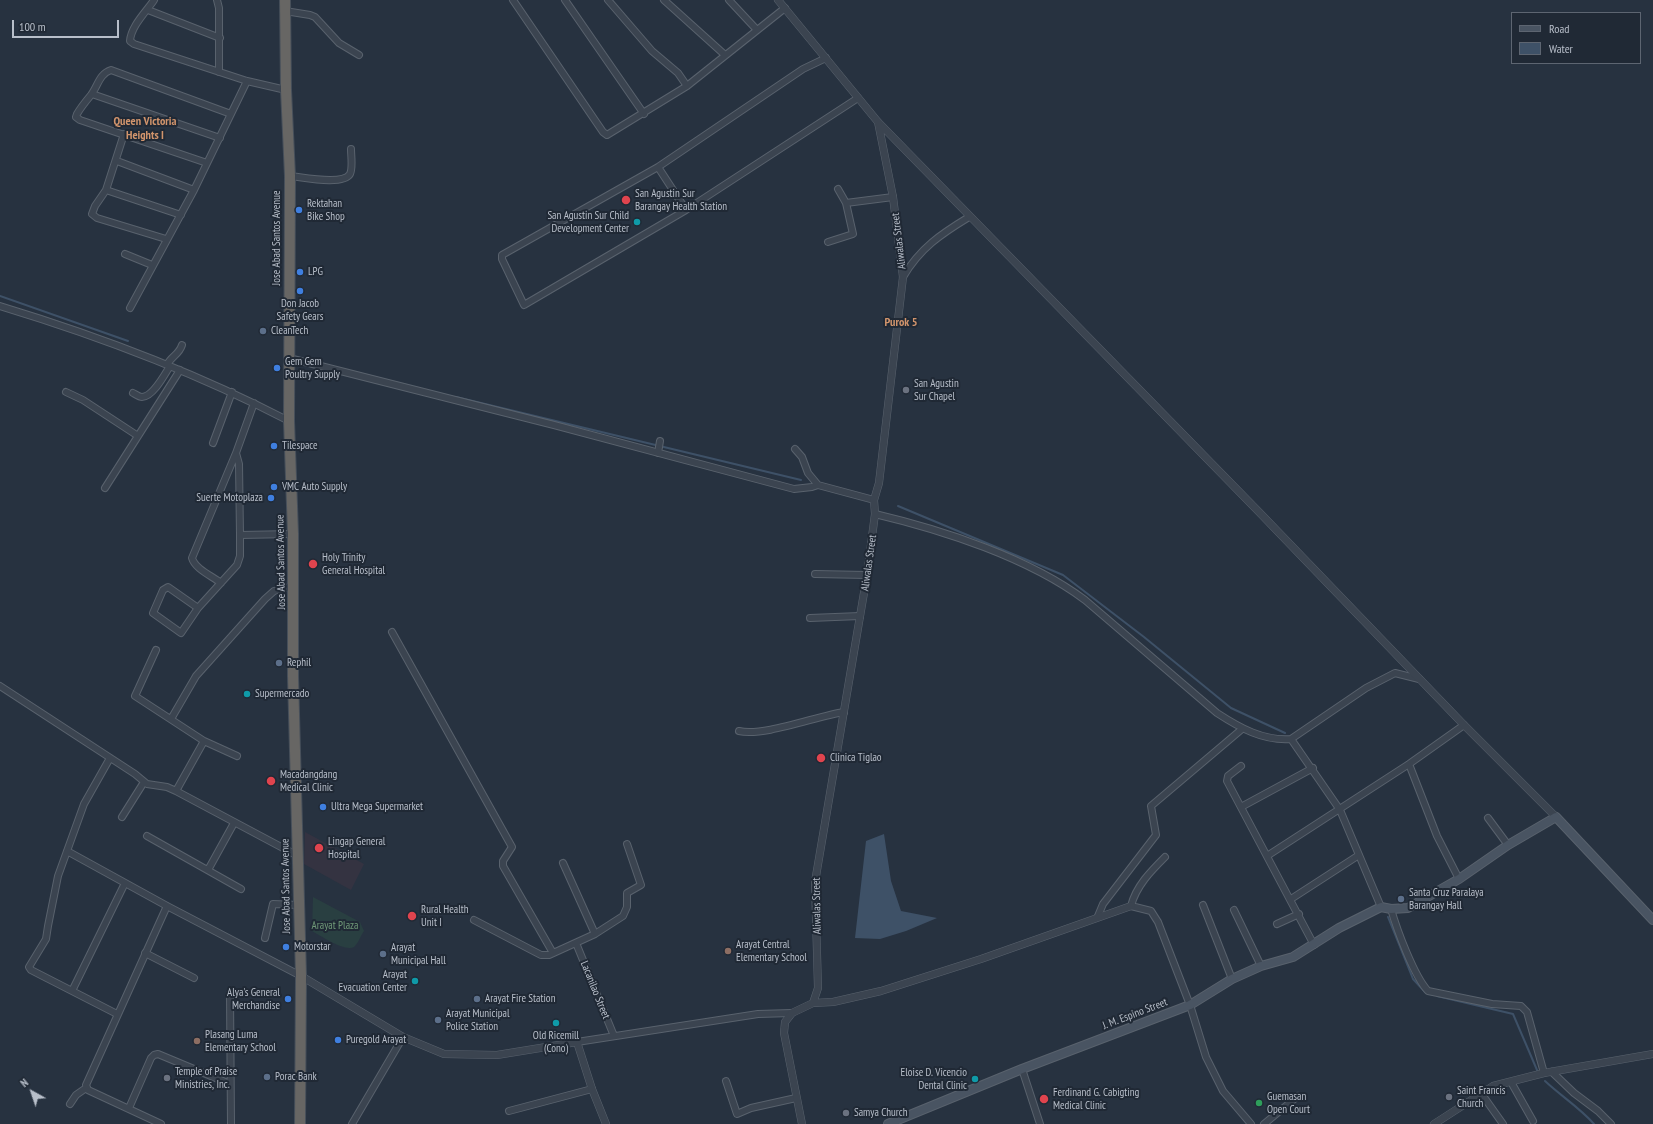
<!DOCTYPE html>
<style>
body{margin:0}
#map{position:relative;width:1653px;height:1124px;overflow:hidden;background:#273240;font-family:"PT Sans Narrow",sans-serif}
canvas{display:block}
.legend{position:absolute;left:1511px;top:12px;width:130px;height:52px;box-sizing:border-box;background:#202935;border:1px solid #5d6571;margin:0;padding:5px 7px;list-style:none;font-size:12px;color:#b8bfca}
.legend li{display:flex;align-items:center;gap:8px;height:20px}
.legend b{width:20px;border:1px solid #5d6571}
.north{position:absolute;left:12px;top:1072px;width:40px;height:40px;-webkit-text-stroke:3px #202935;paint-order:stroke;rotate:320deg;font-size:11px;font-weight:700;line-height:16px;text-align:center;color:#b8bfca}
.north::after{content:'';display:block;margin:auto;width:14px;height:18px;background:#b8bfca;clip-path:polygon(50% 0,100% 100%,50% 72%,0 100%)}
.scale{position:absolute;left:12px;top:20px;width:107px;height:18px;box-sizing:border-box;border:2px solid #b8bfca;border-top:0;padding-left:5px;font-size:12px;line-height:14px;white-space:nowrap;color:#b8bfca;-webkit-text-stroke:3px #202935;paint-order:stroke}
</style>
<div id="map">
<canvas width="1653" height="1124"></canvas>
<ul class="legend">
<li><b style="height:5px;background:#495462"></b>Road</li>
<li><b style="height:11px;background:#3e5167"></b>Water</li>
</ul>
<div class="north">N</div>
<div class="scale">100 m</div>
</div>
<script>
const g = document.querySelector('canvas').getContext('2d');
g.lineJoin = 'round';
function fillPath(path, color) {
  g.fillStyle = color;
  g.fill(path, 'evenodd');
}
function strokePath(path, color, width, dash) {
  g.strokeStyle = color;
  g.lineWidth = width;
  g.lineCap = dash ? 'butt' : 'round';
  g.setLineDash(dash || []);
  g.stroke(path);
}
function drawText(font, color, halo, rows, align = 'center') {
  g.font = font + ' "PT Sans Narrow",sans-serif';
  g.lineWidth = 4;
  g.setLineDash([]);
  g.textBaseline = 'middle';
  g.strokeStyle = halo;
  g.fillStyle = color;
  for (const [text, x, y, turn = 0] of rows) {
    g.save();
    g.translate(x, y);
    g.rotate((+turn || 0) * Math.PI / 180);
    g.textAlign = isNaN(turn) ? turn : align;
    if (halo) g.strokeText(text, 0, 0);
    g.fillText(text, 0, 0);
    g.restore();
  }
}
const medical = new Path2D(`
 M305,832L364,864L351,890L304,864Z`);
const green = new Path2D(`
 M313,897L360,922L364,931C361,935 358,944 354,947C345,952 321,936 312,931Z`);
const water = new Path2D(`
 M884,834L891,881L901,911L937,918L906,931L880,939L855,938L866,841Z`);
const stream = new Path2D(`
 M0,296L128,341
 M456,397L801,480
 M898,506L1063,575L1144,637L1231,708L1285,733
 M1388,917L1413,979L1425,992
 M1437,996L1513,1014L1537,1070
 M1545,1081C1561,1096 1580,1108 1594,1124`);
const minor = new Path2D(`
 M154,0C146,12 131,26 130,41L134,44L247,81L286,90
 M217,0L219,8V72
 M513,0L603,132L607,135L687,86L785,8
 M565,0L644,114
 M608,0L652,51L678,73L687,86
 M664,0L725,55
 M729,0L757,30
 M148,10L220,38
 M285,11L310,15L315,17L339,43L359,55
 M826,58L803,69L658,167L502,255V259L524,305L686,210L858,98
 M92,94L220,138
 M124,134L106,190L95,206L92,214L97,218L166,239
 M117,161L194,190
 M207,163L80,120L76,117L77,114C81,107 86,101 91,95C98,86 99,74 111,70L231,114
 M658,167L686,210
 M290,176C302,177 343,186 350,174C353,168 351,156 351,149
 M838,189L846,203
 M106,190L181,215
 M828,242L853,234L846,203L893,197
 M125,254L152,265
 M903,277C920,248 941,234 969,217
 M0,306C99,336 197,373 289,421
 M130,308L194,190L247,81
 M289,358L554,425L794,489L812,487L818,485L874,500
 M167,365C171,356 179,355 182,345
 M66,392L83,400L138,436
 M133,393C135,394 139,397 142,397C153,397 165,374 170,366
 M213,443L232,392
 M795,449L802,457L808,473L818,485
 M658,453L660,441
 M105,488L180,370
 M875,514C943,530 1029,558 1085,600L1217,713C1240,728 1263,741 1291,739L1366,688L1395,673L1419,679
 M240,535L239,464L236,453L254,403
 M815,574L867,575
 M221,583C212,576 195,569 192,558L236,453
 M198,608L181,633L153,613L163,590L168,587L198,608L237,565L240,556V535L293,534
 M810,618L860,616
 M392,632L512,847L503,861V866L553,953
 M156,650L135,696L204,741L176,791
 M0,686L135,774L147,784L167,787L176,791L298,856
 M171,719L196,676L265,599L274,591L293,586
 M739,731C763,737 817,716 844,712
 M1291,739L1340,810L1381,907
 M204,741L237,756
 M110,758L84,804L58,876L48,926L46,939L29,967L31,970L117,1014
 M1409,764L1437,836L1459,879
 M1241,766L1228,776L1227,781L1314,945
 M1241,807L1313,768
 M122,817L144,782
 M1488,818L1508,845
 M147,836L241,889
 M67,851L167,906L301,976
 M1267,856L1409,764L1464,725
 M1165,857C1151,871 1136,886 1131,906L1151,911L1158,922L1190,1005L1206,1057L1223,1091L1251,1124
 M563,863L595,934L623,916L627,907V893L641,885L627,844
 M208,870L234,823
 M1291,899L1359,855
 M1203,905L1232,979
 M1391,909C1397,930 1414,976 1428,991L1492,1004L1521,1006L1527,1012L1544,1073
 M1234,910L1261,966
 M1098,916L1103,904L1156,835L1151,806L1242,729
 M474,920L541,955H549L595,934
 M1277,924L1299,914
 M265,938L273,904L298,905
 M576,943L614,1036
 M145,953L194,978
 M72,991L125,883
 M230,994L231,1124
 M577,1042L758,1014L792,1013
 M1022,1069L1040,1124
 M1552,1072L1574,1093L1598,1111L1611,1124
 M726,1081L737,1114L751,1108L796,1098
 M1511,1082L1533,1121
 M1481,1093L1503,1124
 M70,1104L76,1095L86,1088
 M129,1108L151,1058L154,1055L158,1054L230,1084
 M509,1111L592,1089
 M161,1124L88,1090L86,1085L167,906
 M352,1124L403,1037
 M1264,1124L1298,1096`);
const tertiary = new Path2D(`
 M778,0L878,122L1259,512L1464,725L1556,817
 M301,976L403,1037L444,1054L497,1055L577,1042L592,1089L606,1124
 M813,1003L818,988L815,882L867,575L875,514L874,500L879,483L903,277L893,197L878,122
 M802,1124L784,1033L785,1022L792,1013L813,1003L833,1002L881,991L981,959L1131,906
 M1434,1124L1493,1086L1544,1073L1653,1054`);
const secondary = new Path2D(`
 M888,1124L1022,1069L1190,1005L1232,979L1261,966L1293,957L1339,928L1381,907L1391,909L1408,908L1459,879L1508,845L1556,817L1653,920`);
const trunk = new Path2D(`
 M285,0L286,90L290,176L289,421L293,534V676L301,976L300,1124`);
const markers = [
 [626,200,5,"#e0444e"],
 [299,210,4,"#3f7fe0"],
 [637,222,4,"#0f9aa8"],
 [300,272,4,"#3f7fe0"],
 [300,291,4,"#3f7fe0"],
 [263,331,4,"#5c6f8a"],
 [277,368,4,"#3f7fe0"],
 [906,390,4,"#6b7280"],
 [274,446,4,"#3f7fe0"],
 [274,487,4,"#3f7fe0"],
 [271,498,4,"#3f7fe0"],
 [313,564,5,"#e0444e"],
 [279,663,4,"#5c6f8a"],
 [247,694,4,"#0f9aa8"],
 [821,758,5,"#e0444e"],
 [271,781,5,"#e0444e"],
 [323,807,4,"#3f7fe0"],
 [319,848,5,"#e0444e"],
 [1401,899,4,"#5c6f8a"],
 [412,916,5,"#e0444e"],
 [286,947,4,"#3f7fe0"],
 [728,951,4,"#8d6e63"],
 [383,954,4,"#5c6f8a"],
 [415,981,4,"#0f9aa8"],
 [288,999,4,"#3f7fe0"],
 [477,999,4,"#5c6f8a"],
 [438,1020,4,"#5c6f8a"],
 [556,1023,4,"#0f9aa8"],
 [338,1040,4,"#3f7fe0"],
 [197,1041,4,"#8d6e63"],
 [267,1077,4,"#5c6f8a"],
 [167,1078,4,"#6b7280"],
 [975,1079,4,"#0f9aa8"],
 [1449,1097,4,"#6b7280"],
 [1044,1099,5,"#e0444e"],
 [1259,1103,4,"#2e9e5b"],
 [846,1113,4,"#6b7280"]
];
const poiNames = [
 ["San Agustin Sur",635,194],
 ["Barangay Health Station",635,207],
 ["Rektahan",307,204],
 ["Bike Shop",307,217],
 ["San Agustin Sur Child",629,216,"right"],
 ["Development Center",629,229,"right"],
 ["LPG",308,272],
 ["Don Jacob",300,304,"center"],
 ["Safety Gears",300,317,"center"],
 ["CleanTech",271,331],
 ["Gem Gem",285,362],
 ["Poultry Supply",285,375],
 ["San Agustin",914,384],
 ["Sur Chapel",914,397],
 ["Tilespace",282,446],
 ["VMC Auto Supply",282,487],
 ["Suerte Motoplaza",263,498,"right"],
 ["Holy Trinity",322,558],
 ["General Hospital",322,571],
 ["Rephil",287,663],
 ["Supermercado",255,694],
 ["Clinica Tiglao",830,758],
 ["Macadangdang",280,775],
 ["Medical Clinic",280,788],
 ["Ultra Mega Supermarket",331,807],
 ["Lingap General",328,842],
 ["Hospital",328,855],
 ["Santa Cruz Paralaya",1409,893],
 ["Barangay Hall",1409,906],
 ["Rural Health",421,910],
 ["Unit I",421,923],
 ["Arayat Central",736,945],
 ["Elementary School",736,958],
 ["Motorstar",294,947],
 ["Arayat",391,948],
 ["Municipal Hall",391,961],
 ["Arayat",407,975,"right"],
 ["Evacuation Center",407,988,"right"],
 ["Alya's General",280,993,"right"],
 ["Merchandise",280,1006,"right"],
 ["Arayat Fire Station",485,999],
 ["Arayat Municipal",446,1014],
 ["Police Station",446,1027],
 ["Plasang Luma",205,1035],
 ["Elementary School",205,1048],
 ["Old Ricemill",556,1036,"center"],
 ["(Cono)",556,1049,"center"],
 ["Puregold Arayat",346,1040],
 ["Temple of Praise",175,1072],
 ["Ministries, Inc.",175,1085],
 ["Eloise D. Vicencio",967,1073,"right"],
 ["Dental Clinic",967,1086,"right"],
 ["Porac Bank",275,1077],
 ["Saint Francis",1457,1091],
 ["Church",1457,1104],
 ["Ferdinand G. Cabigting",1053,1093],
 ["Medical Clinic",1053,1106],
 ["Guemasan",1267,1097],
 ["Open Court",1267,1110],
 ["Samya Church",854,1113]
];
const streetNames = [
 ["Jose Abad Santos Avenue",277,238,-90],
 ["Aliwalas Street",899,241,-97],
 ["Jose Abad Santos Avenue",281,562,-91],
 ["Aliwalas Street",869,563,-82],
 ["Jose Abad Santos Avenue",286,886,-91],
 ["Aliwalas Street",817,906,-91],
 ["Lacanilao Street",595,990,68],
 ["J. M. Espino Street",1135,1014,-21]
];
const parkNames = [
 ["Arayat Plaza",335,926]
];
const neighbourhoodNames = [
 ["Queen Victoria",145,122],
 ["Heights I",145,136],
 ["Purok 5",901,323]
];
fillPath(medical, '#343341');
fillPath(green, '#293f41');
fillPath(water, '#3e5167');
strokePath(stream, '#3e5167', 2);
strokePath(minor, '#59626d', 8);
strokePath(tertiary, '#59626d', 8);
strokePath(secondary, '#59626d', 10);
strokePath(trunk, '#464f5a', 12);
strokePath(minor, '#3b4450', 6);
strokePath(tertiary, '#3b4450', 7);
strokePath(secondary, '#495462', 8);
strokePath(trunk, '#676664', 10);
for (const [x, y, r, color] of markers) {
  const dot = new Path2D();
  dot.arc(x, y, r, 0, 2 * Math.PI);
  g.fillStyle = color;
  g.fill(dot);
  strokePath(dot, '#202935', 1.5);
}
drawText('11px', '#b8bfca', '#202935', poiNames, 'left');
drawText('11px', '#b8bfca', '#202935', streetNames);
drawText('11px', '#709a78', '#202935', parkNames);
drawText('bold 12px', '#d1946c', '#202935', neighbourhoodNames);
</script>
